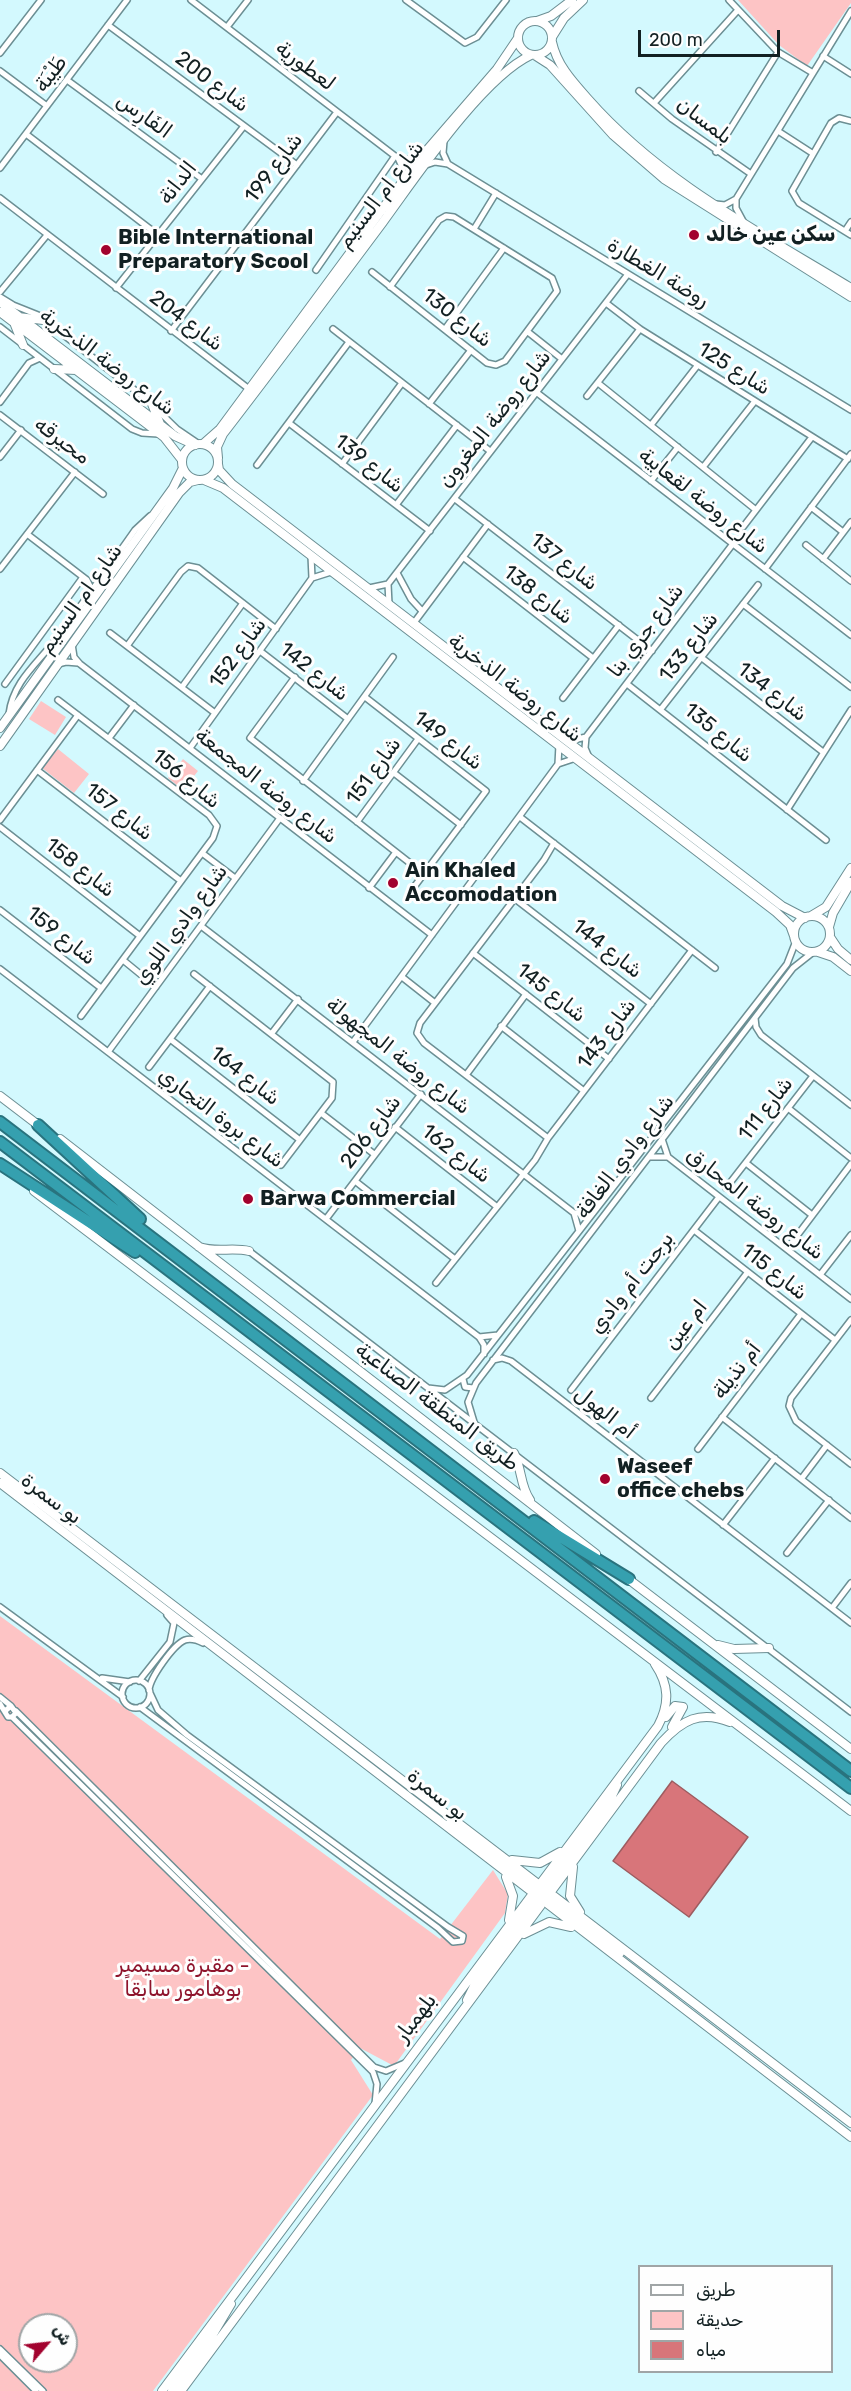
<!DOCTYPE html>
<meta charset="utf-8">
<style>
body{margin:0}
#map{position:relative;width:851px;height:2391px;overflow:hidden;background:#d3f9fe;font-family:Rubik,Vazirmatn,sans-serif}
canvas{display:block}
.legend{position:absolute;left:638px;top:2265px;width:195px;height:108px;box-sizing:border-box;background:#fefefe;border:2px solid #a0a5a6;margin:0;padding:8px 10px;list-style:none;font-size:18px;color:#122022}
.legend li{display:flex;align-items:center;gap:12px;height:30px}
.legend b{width:30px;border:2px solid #a0a5a6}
.north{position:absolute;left:18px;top:2313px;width:60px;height:60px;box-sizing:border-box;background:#fefefe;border:2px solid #a0a5a6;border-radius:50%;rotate:62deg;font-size:16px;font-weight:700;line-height:24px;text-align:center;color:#122022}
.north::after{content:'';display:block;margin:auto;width:21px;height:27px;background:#a2022e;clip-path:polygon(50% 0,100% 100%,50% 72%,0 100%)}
.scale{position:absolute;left:638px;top:30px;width:142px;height:27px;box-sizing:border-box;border:3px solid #122022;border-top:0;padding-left:8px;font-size:18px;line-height:21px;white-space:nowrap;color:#122022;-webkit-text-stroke:4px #fefefe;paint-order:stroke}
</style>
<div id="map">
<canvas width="851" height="2391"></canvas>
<ul class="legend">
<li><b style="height:8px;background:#fff"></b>طريق</li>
<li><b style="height:16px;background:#fdc4c5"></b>حديقة</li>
<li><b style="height:16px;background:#d8757a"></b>مياه</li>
</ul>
<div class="north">ش</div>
<div class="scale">200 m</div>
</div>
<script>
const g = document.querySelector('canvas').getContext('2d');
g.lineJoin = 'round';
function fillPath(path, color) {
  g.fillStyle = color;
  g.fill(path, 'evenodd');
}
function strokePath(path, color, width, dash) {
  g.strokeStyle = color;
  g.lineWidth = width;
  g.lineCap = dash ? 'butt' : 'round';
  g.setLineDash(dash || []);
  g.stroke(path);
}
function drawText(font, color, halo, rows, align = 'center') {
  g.font = font + ' Rubik,Vazirmatn,sans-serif';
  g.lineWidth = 6;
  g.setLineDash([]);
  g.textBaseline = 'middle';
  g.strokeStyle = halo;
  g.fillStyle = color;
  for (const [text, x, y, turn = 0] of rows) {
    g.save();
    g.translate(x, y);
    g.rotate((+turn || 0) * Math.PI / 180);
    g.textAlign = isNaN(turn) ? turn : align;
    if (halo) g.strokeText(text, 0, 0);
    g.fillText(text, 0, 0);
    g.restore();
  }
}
const green = new Path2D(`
 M738,0H851V3L807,66L779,45Z
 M41,701L66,717L55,735L29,719Z
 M58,749L89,774L74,793L42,768Z
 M183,759L198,771L183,790L168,778Z
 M0,1616L440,1939L493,1870L508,1894L505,1913L394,2066L360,2048L351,2060L373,2095L153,2391H0ZM30,2325H66V2361H30Z`);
const water = new Path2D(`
 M672,1781L748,1837L689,1917L613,1861Z`);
const street = new Path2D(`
 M191,0L395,156L403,160L420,158
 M406,0L465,43L477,37L506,0
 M729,0L778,52L813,73
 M108,25L297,165
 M227,27L248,0
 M0,53L41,0
 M823,56L851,74
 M0,71L47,106
 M67,80L202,179
 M639,91L672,119L751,174
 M654,103L738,10
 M851,121L839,118L831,123L792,191L799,203L851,235
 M778,131L812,153
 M26,134L158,235
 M444,141L443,153L448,164
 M716,152L778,52
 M398,158L403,169V179
 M426,165L435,162L448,164L851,410
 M0,168L127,0
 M0,198L249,389
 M716,204L725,205L736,199
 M743,221L736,208V199L851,11
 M474,229L496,193
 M845,231L851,222
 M316,270L395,156
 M372,272L487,363L496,365L505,361L557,291L552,278L454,217L446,216L439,220L390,287
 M116,288L244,126
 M0,292L47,235
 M0,297L13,305L38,315L145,398L177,429L199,444
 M606,303L640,329L848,459
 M0,327L132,429L142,433L158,434
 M333,329L490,451
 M445,329L504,248
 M171,331L337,112
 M528,332L562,359
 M598,383L756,510
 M536,392L851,635
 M587,396L640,329
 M0,402L29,363L40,358
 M429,404L471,350
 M0,415L103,494
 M289,423L430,531
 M651,425L697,366
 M0,457L21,430
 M342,464L402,383
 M257,465L349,342
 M704,466L755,401
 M651,481L678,447
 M455,499L652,651
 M396,505L457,425
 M811,507L843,532
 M743,527L812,437
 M27,534L87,580L92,590
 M806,545L851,581
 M311,556L312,578
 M463,557L593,658
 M823,559L851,522
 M0,569L75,472
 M765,569L851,454
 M397,573L411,599L422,611
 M369,588L388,584
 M389,604L388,584L628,274
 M743,604L851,687
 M413,624L488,524
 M110,633L215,713
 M72,644L74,657L80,664L432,935
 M127,646L181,572L188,566L198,568L276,629
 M260,651L348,719
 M702,658L823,752
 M58,664L66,662L78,663
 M295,677L250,738L424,874
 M5,684L83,577
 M627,684L826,840
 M182,687L243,603
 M365,697L486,791L411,891
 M563,698L619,625
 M58,700L209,815L217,826L213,838L81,1016
 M661,709L758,585
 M9,714C13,681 38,663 57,638C83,602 110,566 135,530L150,516
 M586,737L585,748L588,755
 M109,738L134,705
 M569,741L586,737L732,545
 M190,748L312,578L331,572
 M558,764L576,758
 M37,770L181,881
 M394,773L461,825
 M303,781L393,657
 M787,810L851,710
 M520,817L715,968
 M0,820L78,715
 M357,822L418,739
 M0,827L140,936
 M202,853L235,878
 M369,888L396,852
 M514,898L651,1004
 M0,910L101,988
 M201,926L574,1213L579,1231
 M473,953L609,1059
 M123,960L156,987
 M0,969L479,1337L484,1345V1354
 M194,974L333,1082L332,1098L281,1165
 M402,977L435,1003
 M755,1018L756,1027L761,1035L851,1105
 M501,1026L584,1091
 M272,1033L298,999
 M170,1039L300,1140
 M353,1042L558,764L559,745
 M108,1052L280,818
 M149,1067L210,986
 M466,1075L526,994
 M788,1108L851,1158
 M321,1113L374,1154
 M395,1127L496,1206
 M548,1138L424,1043L417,1033L420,1023L544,860L554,843
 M662,1139L668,1157
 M649,1157H668L851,1299
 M746,1163L812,1215
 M355,1181L455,1259
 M726,1188L813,1076
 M574,1213H593
 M326,1219L421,1094
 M694,1230L835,1340
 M787,1249L851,1164
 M249,1251L851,1712
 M820,1275L851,1235
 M436,1283L535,1160L548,1138L692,950
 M851,1320L791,1398L789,1406L796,1421L851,1464
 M479,1337L498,1335
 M493,1360L502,1358L511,1361L851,1623
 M463,1379L465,1387L473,1388
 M428,1388L445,1390L467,1375L787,964L796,941
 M571,1390L719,1197
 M651,1398L747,1273
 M722,1417L851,1518
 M474,1422L468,1402L476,1383L793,968L812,953
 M698,1449L801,1314
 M802,1478L827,1445
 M723,1525L775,1458
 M787,1553L829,1500
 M0,1607L123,1697
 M832,1608L851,1583
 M102,1678L130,1682
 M122 1694a14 14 0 1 1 28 0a14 14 0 1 1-28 0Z
 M139,1681L170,1642L174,1623L167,1615
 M149,1690C150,1678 173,1645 185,1640C191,1638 197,1640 203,1643
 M0,1697L11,1706
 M0,1704L8,1717H12L16,1713L11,1706L5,1711
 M140,1707L438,1928L453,1942L462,1941L463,1936L448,1927L187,1735L158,1710L150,1693
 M16,1711L374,2067L386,2071L405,2063
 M12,1717L373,2072L377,2084L375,2104
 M0,2349L43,2391
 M0,2355L36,2391`);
const secondary = new Path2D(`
 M518 38a17 17 0 1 1 34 0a17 17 0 1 1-34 0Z
 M537,21L551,16L572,0
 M552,37L564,18L583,0
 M552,42C557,65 572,81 588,99C660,181 759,232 851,288
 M536,56L550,65L613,135L664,179L851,297
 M0,302L175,436L195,445
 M0,312L164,437L182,460
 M18,317L43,320
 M15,325L23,345
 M54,369L76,370
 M152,404L160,424
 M182 462a18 18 0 1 1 36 0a18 18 0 1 1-36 0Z
 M203,444L220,429L420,158L497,69L518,38
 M218,458L217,447L223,434C277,364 330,293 383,222C416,177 482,78 531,55
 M218,464L219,470L232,484L782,906L805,918
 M204,480L223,488L776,912L790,925L794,936
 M0,728L173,488L183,468
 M0,746L179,493L190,482L198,480
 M794 934a18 18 0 1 1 36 0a18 18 0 1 1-36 0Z
 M811,916L826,907L851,868
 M829,927L833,913L851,882
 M830,937L838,949L851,960
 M818,952L833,957L851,971
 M0,1096L42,1128
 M60,1139L596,1554
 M34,1191L851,1811
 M199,1247C216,1253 232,1247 249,1251
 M514,1453C522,1469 520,1486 530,1500
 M0,1473L851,2123
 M0,1483L851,2137
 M627,1578L851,1749
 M718,1645L734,1649L769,1648
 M666,1717L675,1706L683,1707L672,1727
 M450,1823L538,1890
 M512,1860L540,1863L560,1852
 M573,1867L570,1896L580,1912
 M506,1877L513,1896L509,1920
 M543,1895L620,1953
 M543,1903L545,1888L610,1800L617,1785
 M524,1934L549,1922L571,1927
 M467,2000L476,1982L538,1896
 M162,2391L658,1726C670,1703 669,1685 655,1664
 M172,2391L209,2341L231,2304
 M181,2391L661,1743C682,1720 700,1710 730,1722`);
const highway = new Path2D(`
 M0,1122L851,1771
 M38,1125L140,1219
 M0,1142L851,1788
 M0,1164L135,1252
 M534,1521L629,1579`);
const markers = [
 [694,235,6,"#a2022e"],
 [106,250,6,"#a2022e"],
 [393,883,6,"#a2022e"],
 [248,1199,6,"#a2022e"],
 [605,1479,6,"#a2022e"]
];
const streetNames = [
 ["لعطورية",305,66,37],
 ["طَيْبَة",51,74,-53],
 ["شارع 200",212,82,37],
 ["الفَارِس",144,116,36],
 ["بلمسان",704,121,37],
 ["شارع 199",274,168,-53],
 ["الدانة",178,183,-52],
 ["شارع ام السنيم",381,195,-53],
 ["روضة الغطارة",658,273,31],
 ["شارع 130",457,318,38],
 ["شارع 204",186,321,37],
 ["شارع روضة الذخرية",107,362,37],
 ["شارع 125",734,369,32],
 ["شارع روضة المغرون",495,419,-52],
 ["محيرقه",62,441,37],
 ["شارع 139",369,464,38],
 ["شارع روضة لقعابية",703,501,38],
 ["شارع 137",564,562,38],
 ["شارع 138",538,595,38],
 ["شارع ام السنيم",81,599,-55],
 ["شارع جري بنا",646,631,-53],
 ["شارع 133",689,647,-52],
 ["شارع 152",238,653,-54],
 ["شارع 142",314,672,38],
 ["شارع روضة الذخرية",515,688,38],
 ["شارع 134",772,692,38],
 ["شارع 135",718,733,39],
 ["شارع 149",448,741,38],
 ["شارع 151",374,771,-54],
 ["شارع 156",186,779,39],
 ["شارع روضة المجمعة",266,786,38],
 ["شارع 157",119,812,38],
 ["شارع 158",80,868,38],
 ["شارع وادي اللوي",181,925,-54],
 ["شارع 159",61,936,38],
 ["شارع 144",607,949,38],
 ["شارع 145",551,993,38],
 ["شارع 143",607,1034,-53],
 ["شارع روضة المجهولة",398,1056,38],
 ["شارع 164",245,1076,38],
 ["شارع 111",766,1109,-52],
 ["شارع بروة التجاري",221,1118,37],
 ["شارع 206",371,1132,-53],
 ["شارع 162",456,1154,38],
 ["شارع وادي الغافة",625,1157,-53],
 ["شارع روضة المحارق",755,1204,38],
 ["شارع 115",774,1272,38],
 ["برجت أم وادي",632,1283,-52],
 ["ام عين",686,1325,-52],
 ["أم نذيلة",737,1371,-52],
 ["طريق المنطقة الصناعية",437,1407,37],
 ["أم الهول",605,1413,38],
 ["بو سمرة",51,1499,37],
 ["بو سمرة",437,1795,38],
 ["بلهمبار",416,2018,-53]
];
const poiNames = [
 ["سكن عين خالد",706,235],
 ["Bible International",118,238],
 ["Preparatory Scool",118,262],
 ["Ain Khaled",405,871],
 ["Accomodation",405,895],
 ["Barwa Commercial",260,1199],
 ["Waseef",617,1467],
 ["office chebs",617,1491]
];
const parkNames = [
 ["مقبرة مسيمير -",183,1966],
 ["بوهامور سابقاً",183,1990]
];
fillPath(green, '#fdc4c5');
fillPath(water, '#d8757a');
strokePath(water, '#9d5c60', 1.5);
strokePath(street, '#6c8f94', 8);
strokePath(secondary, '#6c8f94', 10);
strokePath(highway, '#29737e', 14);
strokePath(street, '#fff', 5);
strokePath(secondary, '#fff', 8);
strokePath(highway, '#35a0af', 10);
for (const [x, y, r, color] of markers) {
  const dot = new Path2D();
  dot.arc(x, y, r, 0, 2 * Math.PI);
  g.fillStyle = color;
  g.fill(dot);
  strokePath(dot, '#fefefe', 2);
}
drawText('21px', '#122022', '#fefefe', streetNames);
drawText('bold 21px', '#122022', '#fefefe', poiNames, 'left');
drawText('21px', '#8e142c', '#fefefe', parkNames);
</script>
